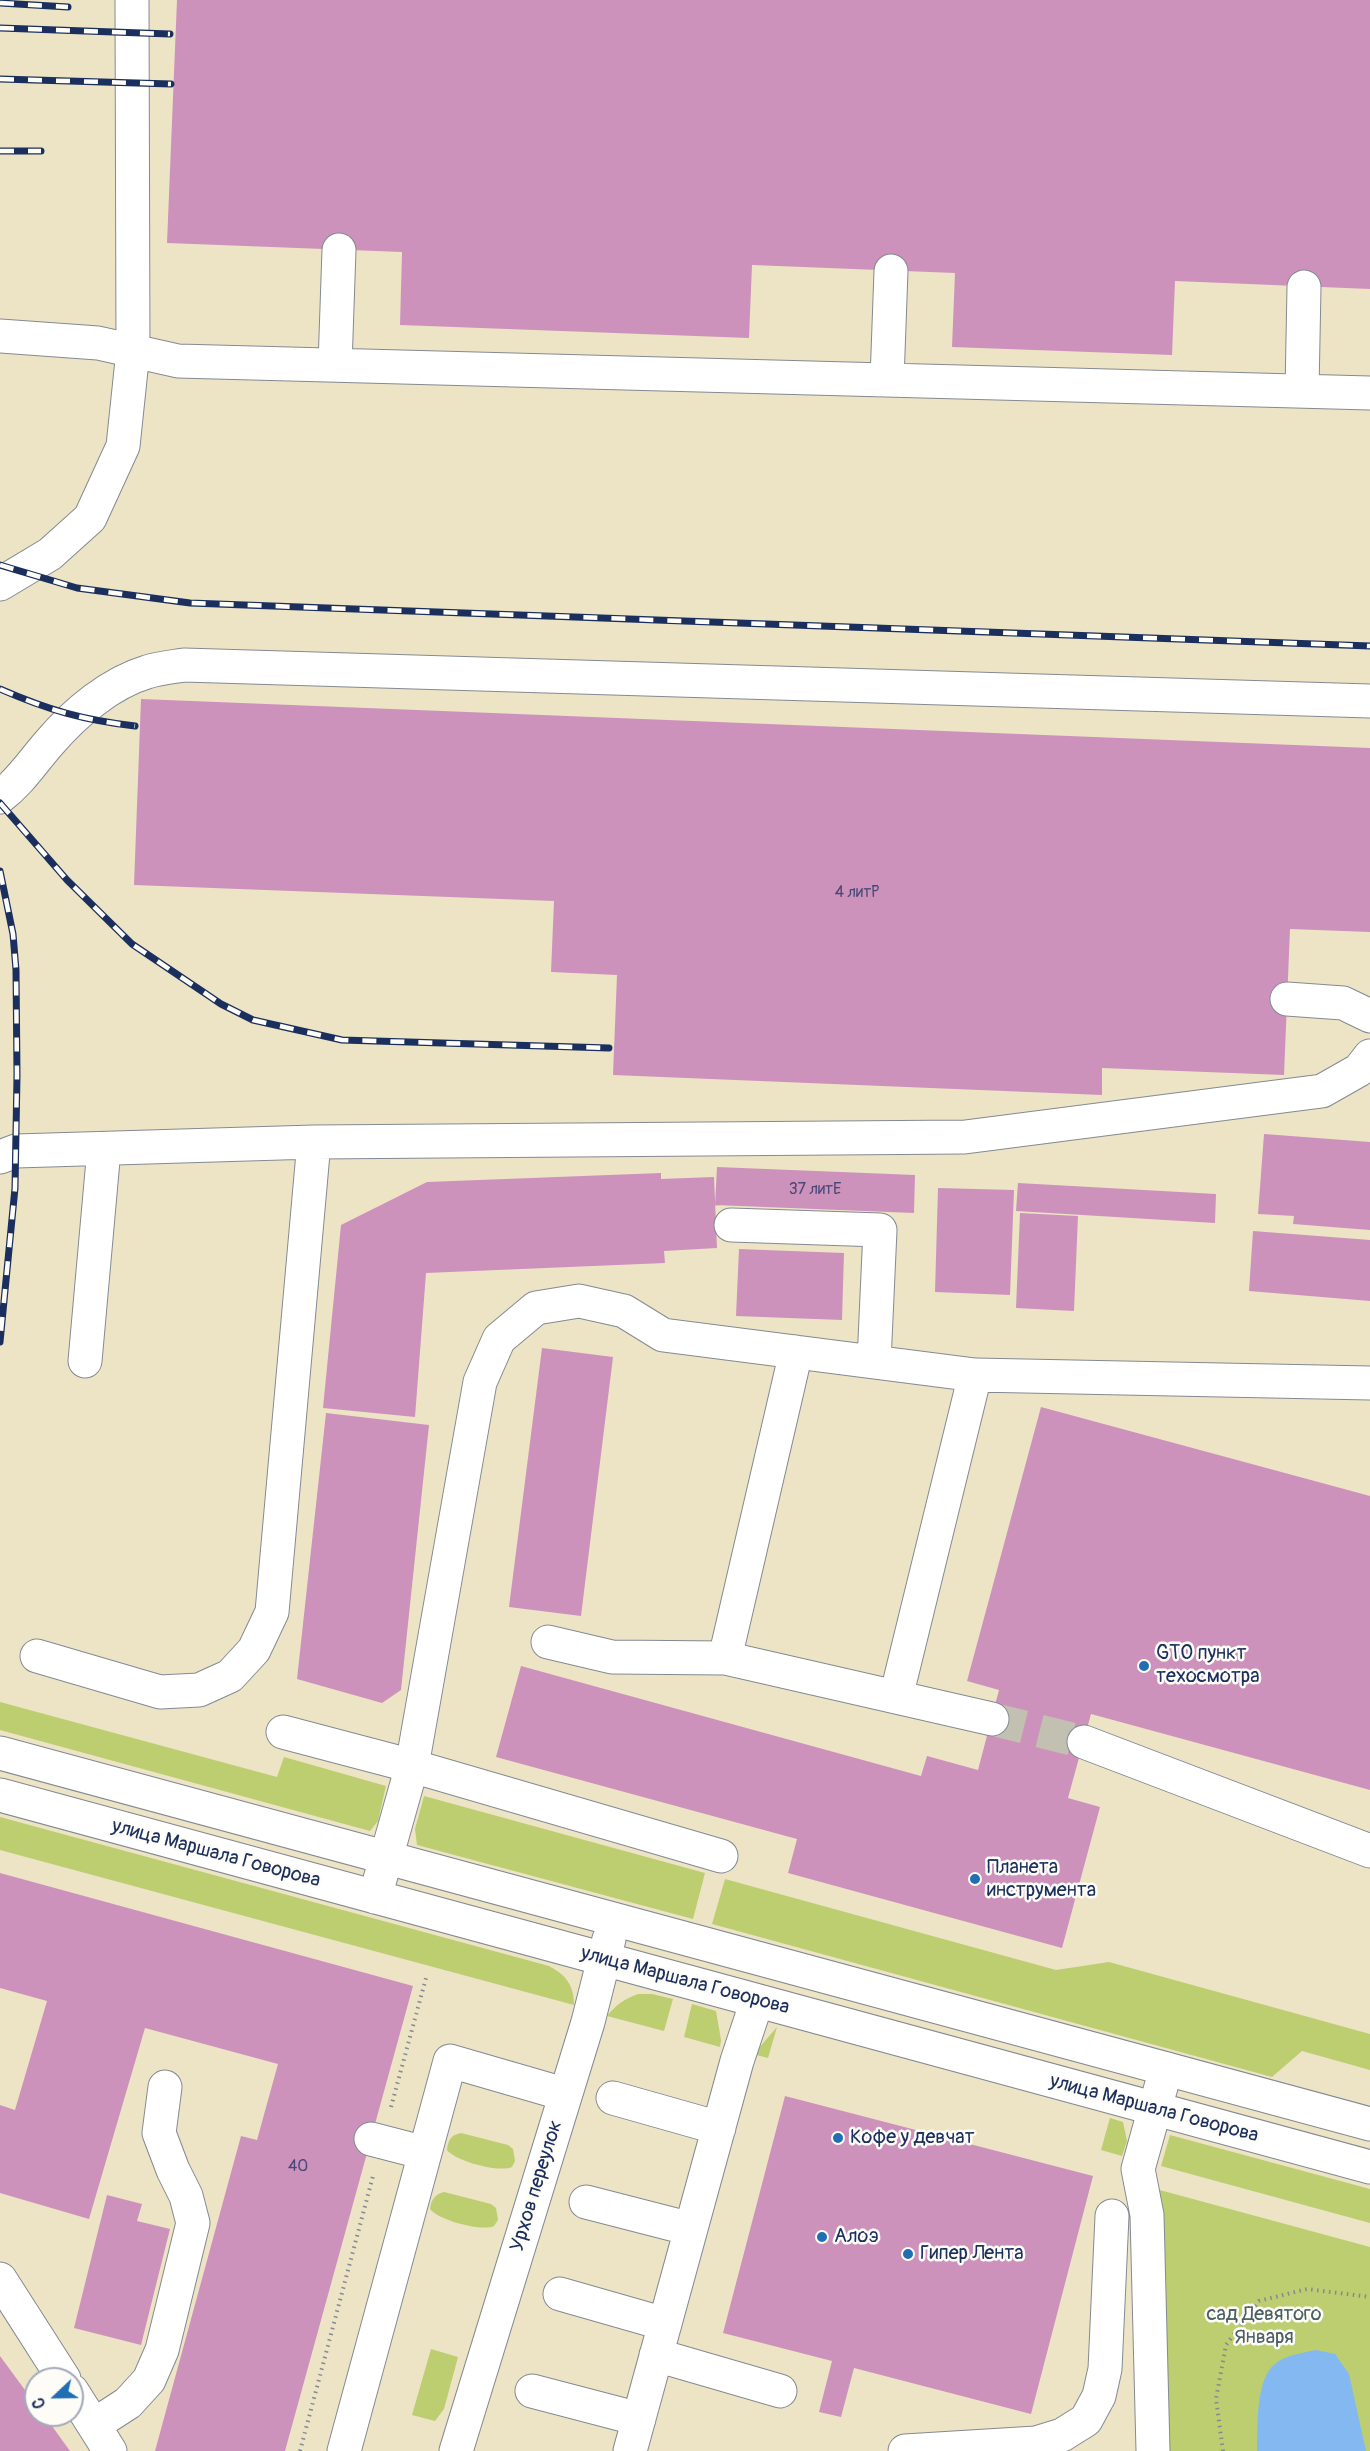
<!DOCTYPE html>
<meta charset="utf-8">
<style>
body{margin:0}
#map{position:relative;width:1370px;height:2451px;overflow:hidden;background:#ece4c5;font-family:Pangolin,sans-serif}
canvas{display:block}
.north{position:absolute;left:24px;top:2367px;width:60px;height:60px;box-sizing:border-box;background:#fdfcf7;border:2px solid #a3aaba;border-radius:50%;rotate:248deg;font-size:16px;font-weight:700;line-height:24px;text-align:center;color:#1b2f5e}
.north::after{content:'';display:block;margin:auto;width:21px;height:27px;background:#1f6fb2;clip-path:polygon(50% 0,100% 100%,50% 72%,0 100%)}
</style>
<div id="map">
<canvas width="1370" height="2451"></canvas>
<div class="north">С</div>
</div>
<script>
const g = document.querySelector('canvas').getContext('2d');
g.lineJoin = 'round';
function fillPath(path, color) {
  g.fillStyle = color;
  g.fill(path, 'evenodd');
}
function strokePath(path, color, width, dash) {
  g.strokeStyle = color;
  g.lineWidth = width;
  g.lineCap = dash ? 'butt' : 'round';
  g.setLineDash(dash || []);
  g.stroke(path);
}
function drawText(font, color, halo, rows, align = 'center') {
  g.font = font + ' Pangolin,sans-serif';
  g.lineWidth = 5;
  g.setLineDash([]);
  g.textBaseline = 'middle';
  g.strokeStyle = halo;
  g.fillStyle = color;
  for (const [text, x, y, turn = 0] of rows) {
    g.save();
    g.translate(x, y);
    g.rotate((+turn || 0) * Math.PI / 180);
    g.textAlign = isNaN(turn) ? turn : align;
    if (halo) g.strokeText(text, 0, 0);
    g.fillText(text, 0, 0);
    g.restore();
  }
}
const green = new Path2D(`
 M0,1702L277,1777L284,1757L386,1786L378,1821L370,1831L0,1730Z
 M424,1796L705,1873L693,1919L417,1845L415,1829Z
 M0,1817L549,1966C566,1975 574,1985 574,2005L0,1850Z
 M725,1879L1056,1970L1109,1962L1370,2034V2070L1302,2051L1272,2077L712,1924Z
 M638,1994H652L673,1999L664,2031L607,2016C616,2005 624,1999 638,1994Z
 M692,2004L716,2011L721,2040L720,2047L684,2037Z
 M777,2027L768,2058L756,2055L758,2049Z
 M1110,2118L1123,2122L1127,2141L1122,2156L1101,2150Z
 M461,2133L508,2145L513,2149L515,2161L512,2167C499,2173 455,2161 447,2150C448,2140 451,2135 461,2133Z
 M1170,2135L1370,2189V2223L1161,2166Z
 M1156,2189L1370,2247V2451H1162Z
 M444,2192L491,2204L496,2208L498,2220L494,2226C482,2232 438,2220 430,2209C431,2200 435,2194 444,2192Z
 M431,2349L458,2357L444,2409L435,2421L412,2415Z`);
const water = new Path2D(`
 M1316,2350L1335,2354L1349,2374L1366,2451H1257C1258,2427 1255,2380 1275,2364C1285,2355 1303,2353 1316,2350Z`);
const building = new Path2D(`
 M177,0H1370V289L1175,281L1172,355L952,347L955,273L752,265L749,338L400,325L402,252L167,243Z
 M141,699L1370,748V932L1290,929L1284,1075L1102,1068V1095L613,1075L617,975L551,972L554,901L134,885Z
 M1264,1134L1370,1142V1230L1293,1224L1294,1216L1258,1214Z
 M717,1167L915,1175L914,1213L715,1205Z
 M661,1173V1179L714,1177L717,1248L664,1251L665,1263L426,1273L415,1417L323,1408L341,1225L427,1182Z
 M1018,1183L1216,1194L1215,1223L1016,1211Z
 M938,1188L1014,1190L1010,1295L935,1292Z
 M1020,1213L1078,1216L1074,1311L1016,1308Z
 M1253,1231L1370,1240V1301L1249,1291Z
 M739,1249L844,1253L842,1320L736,1316Z
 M542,1348L613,1357L581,1616L509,1607Z
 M1041,1407L1370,1496V1790L1091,1714L1068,1798L1100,1807L1062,1948L788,1873L797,1839L496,1757L521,1666L921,1776L927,1756L978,1770L999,1690L967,1681Z
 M326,1413L429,1425L401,1690L382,1703L297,1679Z
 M0,1873L413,1986L285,2451H155L241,2136L257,2140L278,2064L145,2028L89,2219L0,2193V2105L15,2110L47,2001L0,1988Z
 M785,2096L1093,2176L1031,2414L854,2368L841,2417L819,2412L832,2361L723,2333Z
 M107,2195L142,2204L137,2221L170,2229L141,2345L74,2328Z
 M0,2356L36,2405V2415H44L70,2451H0Z`);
const minorTunnel = new Path2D(`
 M992,1719L1084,1742`);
const path = new Path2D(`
 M391,2107L426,1978
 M300,2451L373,2176
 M1223,2451L1216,2399L1226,2345L1259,2301L1307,2289L1370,2297`);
const minor = new Path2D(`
 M0,336L98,343L178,361L1370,393
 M335,365L339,250
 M887,380L891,271
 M1302,391L1304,287
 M0,584L50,554L90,518L123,446L133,351L132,0
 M0,797C21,781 33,761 50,742C75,713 110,683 147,672C159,668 172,667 184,665L1370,701
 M1287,999L1343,1003L1370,1016
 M0,1157L16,1151L314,1142L965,1137L1322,1091L1359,1070L1370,1056
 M731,1225L880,1230L874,1362
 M85,1361L104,1149
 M548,1642L612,1657L725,1658L992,1719
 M37,1656L160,1692L199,1690L230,1676L254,1650L272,1612L314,1142
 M725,1658L796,1352
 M896,1697L975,1375
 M283,1732L412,1766L721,1856
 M1084,1742L1370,1851
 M0,1795L1370,2167
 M375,1897L412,1766L480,1382L499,1339L536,1308L579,1301L624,1311L663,1335L975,1375L1370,1383
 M613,2098L719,2128
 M371,2139L425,2153
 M586,2202L691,2229
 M0,2279L64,2379
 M560,2294L665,2324
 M656,2355L780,2391
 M72,2391L110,2451
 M532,2391L639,2419
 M94,2425L128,2403L149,2380L162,2350L193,2223L186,2196L173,2170L159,2133L165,2087
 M344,2451L450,2061L564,2094
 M456,2451L588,2022L609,1939
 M630,2451L737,2061L757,2001
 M905,2451L1036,2443L1062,2435L1086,2420L1099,2396L1105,2369L1112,2216
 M1153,2451L1147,2215L1138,2169L1166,2069`);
const major = new Path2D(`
 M0,1753L1370,2124`);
const rail = new Path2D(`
 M0,3L68,7
 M0,28L170,34
 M0,79L171,84
 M0,151H41
 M0,565L77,588L190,603L1370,646
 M0,689C48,710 83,720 135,726
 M0,803L67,880L132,944L221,1004L253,1020L342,1040L609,1048
 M0,871L13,934L16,970L17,1075L15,1188L0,1342`);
const markers = [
 [1144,1666,6,"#1f6fb2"],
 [975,1879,6,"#1f6fb2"],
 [838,2138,6,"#1f6fb2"],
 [822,2237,6,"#1f6fb2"],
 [908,2254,6,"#1f6fb2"]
];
const numberNames = [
 ["4 литР",857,893],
 ["37 литЕ",815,1190],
 ["40",298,2167]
];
const poiNames = [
 ["GTO пункт",1156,1654],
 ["техосмотра",1156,1677],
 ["Планета",987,1868],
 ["инструмента",987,1891],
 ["Кофе у девчат",850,2138],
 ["Алоэ",834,2237],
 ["Гипер Лента",920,2254]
];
const streetNames = [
 ["улица Маршала Говорова",216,1854,15],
 ["улица Маршала Говорова",685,1981,15],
 ["улица Маршала Говорова",1154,2109,15],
 ["Урхов переулок",537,2186,-73]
];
const parkNames = [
 ["сад Девятого",1264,2315],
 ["Января",1264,2338]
];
fillPath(green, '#bcce70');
fillPath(water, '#83b8f1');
fillPath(building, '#cd92bc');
strokePath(minorTunnel, '#c2c0b0', 33, [33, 16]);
strokePath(minor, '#848a92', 35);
strokePath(major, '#848a92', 35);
strokePath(path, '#848a92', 4, [1.5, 4.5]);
strokePath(minor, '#fff', 33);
strokePath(major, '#fff', 33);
strokePath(rail, '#1b2f5e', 7);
strokePath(rail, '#fdfcf7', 4.5, [14]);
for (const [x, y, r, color] of markers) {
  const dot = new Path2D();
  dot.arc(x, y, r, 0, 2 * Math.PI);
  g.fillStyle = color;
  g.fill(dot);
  strokePath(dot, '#fdfcf7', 2);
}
drawText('16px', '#484876', null, numberNames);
drawText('20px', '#1b2f5e', '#fdfcf7', poiNames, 'left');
drawText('20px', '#1b2f5e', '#fdfcf7', streetNames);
drawText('20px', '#4b5f63', '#fdfcf7', parkNames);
</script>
